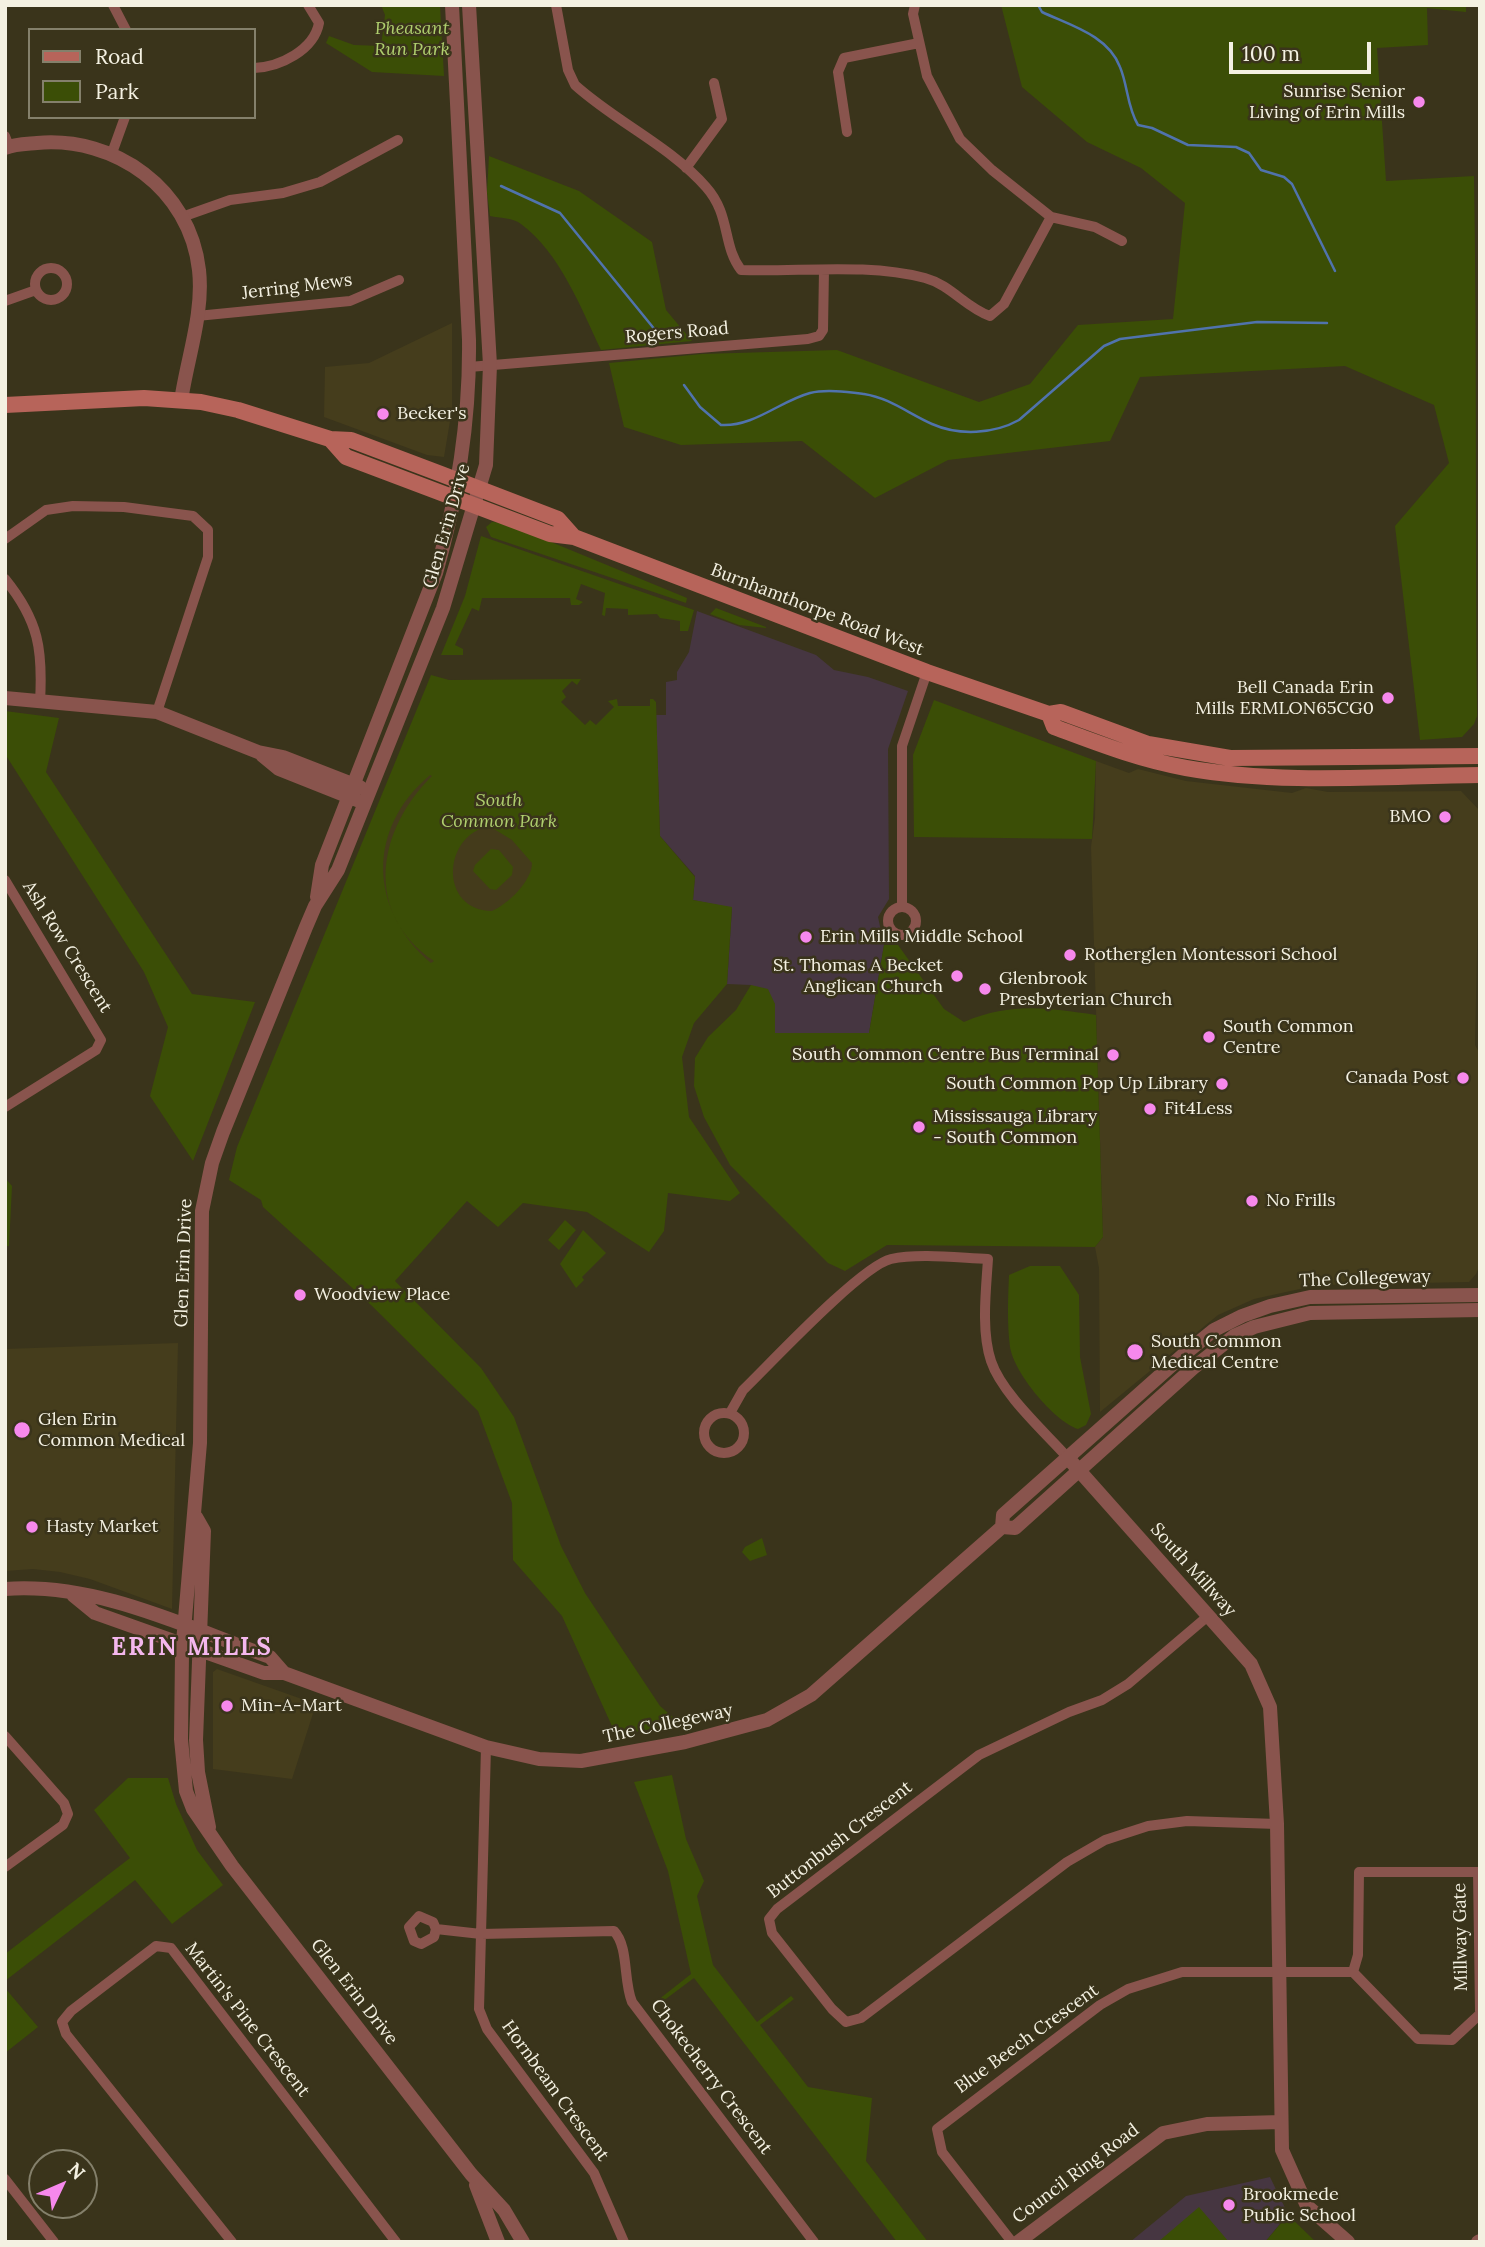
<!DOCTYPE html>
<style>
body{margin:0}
#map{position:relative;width:1485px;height:2247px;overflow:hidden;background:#3a341b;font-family:Lora,serif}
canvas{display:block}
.frame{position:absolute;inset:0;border:7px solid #f4f1e2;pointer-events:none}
.legend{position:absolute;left:28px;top:28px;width:228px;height:91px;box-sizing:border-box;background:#3a341b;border:2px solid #84806b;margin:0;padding:9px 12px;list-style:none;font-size:21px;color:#f4f1e2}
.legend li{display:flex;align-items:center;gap:14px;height:35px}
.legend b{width:35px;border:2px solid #84806b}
.north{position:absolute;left:28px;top:2149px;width:70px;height:70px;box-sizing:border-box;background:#3a341b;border:2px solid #84806b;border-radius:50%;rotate:46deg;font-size:19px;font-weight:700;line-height:28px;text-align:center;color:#f4f1e2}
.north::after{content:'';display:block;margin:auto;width:24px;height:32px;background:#f688ec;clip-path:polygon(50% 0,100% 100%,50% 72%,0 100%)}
.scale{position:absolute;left:1229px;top:42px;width:142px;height:32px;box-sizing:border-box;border:4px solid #f4f1e2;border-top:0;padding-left:9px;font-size:21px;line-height:24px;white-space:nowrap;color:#f4f1e2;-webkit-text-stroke:5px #3a341b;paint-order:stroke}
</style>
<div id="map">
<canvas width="1485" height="2247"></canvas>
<div class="frame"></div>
<ul class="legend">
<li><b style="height:9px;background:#b7645a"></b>Road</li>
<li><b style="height:19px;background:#3b4e06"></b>Park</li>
</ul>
<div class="north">N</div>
<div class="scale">100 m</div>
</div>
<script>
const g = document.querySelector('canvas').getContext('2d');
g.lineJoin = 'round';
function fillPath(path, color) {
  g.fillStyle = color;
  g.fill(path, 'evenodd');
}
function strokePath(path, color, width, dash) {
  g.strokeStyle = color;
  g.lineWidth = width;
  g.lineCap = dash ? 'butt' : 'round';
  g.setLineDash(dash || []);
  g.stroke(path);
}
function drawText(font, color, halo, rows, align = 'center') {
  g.font = font + ' Lora,serif';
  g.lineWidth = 5;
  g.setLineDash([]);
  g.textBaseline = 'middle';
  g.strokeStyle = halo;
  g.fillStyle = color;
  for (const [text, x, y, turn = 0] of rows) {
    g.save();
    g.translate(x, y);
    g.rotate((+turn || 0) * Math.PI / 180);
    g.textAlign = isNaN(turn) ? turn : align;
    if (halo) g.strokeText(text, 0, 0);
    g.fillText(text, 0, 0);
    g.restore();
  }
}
const built = new Path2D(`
 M452,323V409L444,457L427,455L324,417L325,367L369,363Z
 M1096,761L1129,773L1138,769L1186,781L1292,793L1306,788L1328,792L1461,791L1480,811L1475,1045L1480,1054V1265L1476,1274L1469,1282L1318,1285L1254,1299L1218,1315L1100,1412L1099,1268L1095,1247L1103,1237L1091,847L1095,818Z
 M178,1343L172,1609L90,1579L60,1572L33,1569L5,1571V1349Z
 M217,1669L316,1704L292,1779L213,1769V1672Z`);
const education = new Path2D(`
 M697,611L816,655L834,670L868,677L908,691L888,749L889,899L878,917L884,945L869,1033H775V1004L751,985L727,984L732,908L693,900L695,876L660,836L656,715H666V682L677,680V672L689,652Z
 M1270,2177L1288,2214L1265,2242H1130L1186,2196Z`);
const green = new Path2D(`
 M381,5H440L444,76L372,72L326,43L329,36L354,45L381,46L385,15Z
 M1001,5H1466V12L1427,8L1428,45L1377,48L1386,181L1474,176C1477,356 1475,537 1477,716L1474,724L1462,737L1420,740L1395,526L1449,463L1434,405L1345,366L1140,377L1110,441L948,460L875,498L802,441L681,445L624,427L609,363L702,354L837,350L979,402L1030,384L1078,325L1173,319L1185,203L1141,168L1087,142L1022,87Z
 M489,156L579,191L652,242L666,310L692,341L601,350C581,308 560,253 521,224C514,218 499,218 490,216L487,192Z
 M492,522L505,523L670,591L687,598L686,603L491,537L486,527Z
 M481,536L694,610L688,631H680V621L660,618L657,614L628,615V609L606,608L605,616L602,615L605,593L581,584L576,599L583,602L579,605H571L570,598H482L479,611L472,608L455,645L463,649V655H441L465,596Z
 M716,608L766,627V628L739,625L710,614Z
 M431,675L449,680L581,679L577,685L572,681L562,691L566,697L561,702L585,725L590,720L596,725L614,707L608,701L617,699L618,706H650V699H653L656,702L660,836L695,877L693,900L732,907L727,984L694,1023L682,1057L689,1117L740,1193L730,1201L668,1193L664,1231L649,1252L587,1212L523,1203L498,1227L467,1201L395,1281L481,1368L514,1417L561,1546L585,1593L660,1706L681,1724L616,1735L562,1616L513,1560L512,1503L478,1411L371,1305L263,1207L261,1200L229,1180L237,1147Z
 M934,700L1096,761L1092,839L914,837L913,755Z
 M5,711L59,718L46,772L192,994L255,1002L193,1161L150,1096L168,1027L144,972L5,754Z
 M884,945H898L944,1009L964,1022C1012,1002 1046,1008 1096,1015L1103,1237L1095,1247L887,1245L845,1271L828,1263L730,1165L704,1117L694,1086L695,1058L708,1037L736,1010L751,985L768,989L775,1004V1033H869Z
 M5,1178L12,1186L9,1246H5Z
 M565,1220L576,1230L559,1250L548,1240Z
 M583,1230L606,1253L582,1277L584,1280L576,1288L560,1264Z
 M1030,1266H1060L1079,1295L1080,1357L1091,1414L1086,1425L1078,1429C1054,1421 1014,1373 1010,1347C1007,1323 1008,1299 1009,1275Z
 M762,1538L767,1555L750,1561L742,1552L745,1547Z
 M672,1775L686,1839L704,1881L697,1896L713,1965L757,2022L791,1996L794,1999L760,2025L808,2087L872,2098L866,2161L928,2242H897L694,1978L655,2007L653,2004L691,1974L668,1871L634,1782Z
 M128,1778H168L176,1804L197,1850L223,1885L172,1924L135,1880L5,1981V1954L130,1858L94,1810Z
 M5,1988L38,2027L5,2053Z
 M1199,2207L1229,2242H1158Z
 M1288,2215L1316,2242H1265Z`);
const sand = new Path2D(`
 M430,775L432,776C377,830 363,913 434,961L431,963C369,910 366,829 430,775Z
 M489,826L512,840L532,863C532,881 508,904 492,911C439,910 442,836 489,826ZM491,849L499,850L513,867L512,875L496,890L490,889L473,871L475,865Z`);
const stream = new Path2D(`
 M1038,5L1042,12C1069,25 1108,35 1120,67C1128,86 1127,107 1138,125L1152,128L1188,145L1236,147L1249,153L1261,170L1284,177L1292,184L1335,271
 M501,186L560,213L660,336
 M684,385L700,407L721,425C754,427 780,401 810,393C826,389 848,392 864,394C890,398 909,414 932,424C959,436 994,434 1019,420L1104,346L1120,339L1257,322L1327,323`);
const minor = new Path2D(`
 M113,5L126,30
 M556,5L568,70L575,85C616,122 670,146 706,187C731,215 722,245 741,270C801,272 866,263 925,278C951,285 966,308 990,316L1004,304L1051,217
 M915,5L913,14L927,76L960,139L992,170L1051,217L1095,227L1122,241
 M254,68C280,67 314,50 319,23L308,5
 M847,132L838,72L844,58L919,43
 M5,136L9,146
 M112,153L125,117
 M686,168L722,119L714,83
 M182,217L230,200L283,193L320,182L398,140
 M35 284a16 16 0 1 1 32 0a16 16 0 1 1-32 0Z
 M5,301L36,290
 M197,316L350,301L399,280
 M469,367L808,339L819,336L823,330L824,270
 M5,539L46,510L73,506L124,507L193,516L208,530V557L157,712
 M5,579C39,621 43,650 40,702
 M5,880L101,1040L96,1050L5,1107
 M902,907V746L927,672
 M888 921a14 14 0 1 1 28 0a14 14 0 1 1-28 0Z
 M704 1433a20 20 0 1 1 40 0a20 20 0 1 1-40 0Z
 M730,1413L743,1390C770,1364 861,1266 891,1259C919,1253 960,1258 988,1259C986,1290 981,1331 991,1361C1002,1394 1045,1432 1068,1458
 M1208,1616L1128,1684L1102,1700L1069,1712L979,1755L777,1909L769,1919L772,1933L832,2009L846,2022L861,2018L1067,1862L1105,1840L1148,1826L1187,1821L1277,1824
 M5,1736L64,1803L68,1814L63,1825L5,1867
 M486,1747L479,2009L487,2029L594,2173L624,2242
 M436,1929L434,1937L421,1944L414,1941L409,1927L419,1916L433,1922L436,1929L481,1934L614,1931C629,1947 623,1980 632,2002L814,2242
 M1353,1972L1358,1955L1359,1872H1478L1480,2011
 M5,2179L54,2242
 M232,2242L66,2034L62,2022L71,2011L156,1946L171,1948L396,2242
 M1012,2242L942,2152L937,2129L1100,2005L1128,1989L1182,1972H1353L1418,2039L1452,2040L1480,2014`);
const tertiary = new Path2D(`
 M469,5L490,365L486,465L443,608L338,870L315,906L306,927L223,1132L212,1163L202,1211L200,1443L182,1654L181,1739L186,1791L193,1809L232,1866L471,2174L504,2210L523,2242
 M5,148C15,144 26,144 37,143C115,136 190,189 199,270C204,313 187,359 181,401
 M5,698L157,712L258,752L283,757L360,787
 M262,755L279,769L357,800
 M317,897L322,865L436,573C458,496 470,420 469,340L452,5
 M1068,1458L1251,1664L1270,1707L1277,1824L1282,2150L1307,2206L1348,2242
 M196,1517L204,1531L196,1740L198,1772L209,1827
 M1002,1527L1015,1528L1193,1368L1234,1336L1254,1327L1310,1313L1480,1310
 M5,1589C97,1582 186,1627 270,1657L284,1673
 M73,1595L95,1613L264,1673H284L486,1747L539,1759L581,1761L685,1742L767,1720L811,1695L1002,1527L1003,1515L1182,1356L1214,1330L1242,1316L1270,1306L1310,1297L1480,1295
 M476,2185L498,2242
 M1018,2242L1163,2133L1207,2124L1281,2122
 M1478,2242L1480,2241`);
const secondary = new Path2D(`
 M5,405L144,398L201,402L238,410L330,439L351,440L441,474L558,519L574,537
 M330,439L346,457L550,534L574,537L927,672L1049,714L1061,712L1148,744L1230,758L1480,756
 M1049,714L1054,727C1097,743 1140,760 1186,768C1282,785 1383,776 1480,775`);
const markers = [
 [1419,102,7,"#f688ec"],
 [383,414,7,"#f688ec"],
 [1388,698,7,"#f688ec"],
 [1445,817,7,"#f688ec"],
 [806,937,7,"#f688ec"],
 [1070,955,7,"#f688ec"],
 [957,976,7,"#f688ec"],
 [985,989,7,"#f688ec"],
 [1209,1037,7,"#f688ec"],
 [1113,1055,7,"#f688ec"],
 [1463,1078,7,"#f688ec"],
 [1222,1084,7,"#f688ec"],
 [1150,1109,7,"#f688ec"],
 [919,1127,7,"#f688ec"],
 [1252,1201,7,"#f688ec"],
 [300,1295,7,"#f688ec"],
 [1135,1352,9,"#f688ec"],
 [22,1430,9,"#f688ec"],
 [32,1527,7,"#f688ec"],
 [227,1706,7,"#f688ec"],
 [1229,2205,7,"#f688ec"]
];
const parkNames = [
 ["Pheasant",412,29],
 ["Run Park",412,50],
 ["South",499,801],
 ["Common Park",499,822]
];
const poiNames = [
 ["Sunrise Senior",1405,92,"right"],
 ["Living of Erin Mills",1405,113,"right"],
 ["Becker's",397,414],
 ["Bell Canada Erin",1374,688,"right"],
 ["Mills ERMLON65CG0",1374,709,"right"],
 ["BMO",1431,817,"right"],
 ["Erin Mills Middle School",820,937],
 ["Rotherglen Montessori School",1084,955],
 ["St. Thomas A Becket",943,966,"right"],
 ["Anglican Church",943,987,"right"],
 ["Glenbrook",999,979],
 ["Presbyterian Church",999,1000],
 ["South Common",1223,1027],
 ["Centre",1223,1048],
 ["South Common Centre Bus Terminal",1099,1055,"right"],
 ["Canada Post",1449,1078,"right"],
 ["South Common Pop Up Library",1208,1084,"right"],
 ["Fit4Less",1164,1109],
 ["Mississauga Library",933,1117],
 ["- South Common",933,1138],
 ["No Frills",1266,1201],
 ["Woodview Place",314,1295],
 ["South Common",1151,1342],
 ["Medical Centre",1151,1363],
 ["Glen Erin",38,1420],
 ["Common Medical",38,1441],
 ["Hasty Market",46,1527],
 ["Min-A-Mart",241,1706],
 ["Brookmede",1243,2195],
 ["Public School",1243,2216]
];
const streetNames = [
 ["Jerring Mews",297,287,-7],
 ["Rogers Road",677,333,-5],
 ["Glen Erin Drive",447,526,-74],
 ["Burnhamthorpe Road West",817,610,21],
 ["Ash Row Crescent",67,947,58],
 ["Glen Erin Drive",184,1263,-88],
 ["The Collegeway",1365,1279,-2],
 ["South Millway",1193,1570,48],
 ["The Collegeway",668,1724,-12],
 ["Buttonbush Crescent",840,1840,-38],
 ["Millway Gate",1461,1937,-91],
 ["Glen Erin Drive",354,1992,52],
 ["Martin's Pine Crescent",247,2020,52],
 ["Blue Beech Crescent",1027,2039,-36],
 ["Chokecherry Crescent",711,2077,53],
 ["Hornbeam Crescent",555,2091,54],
 ["Council Ring Road",1076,2174,-37]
];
const districtNames = [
 ["ERIN MILLS",192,1648]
];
fillPath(built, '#453d1c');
fillPath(education, '#463641');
fillPath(green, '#3b4e06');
fillPath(sand, '#443b1b');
strokePath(stream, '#5073ad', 2.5);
strokePath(minor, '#89544d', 10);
strokePath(tertiary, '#89544d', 14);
strokePath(secondary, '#b7645a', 16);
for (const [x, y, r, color] of markers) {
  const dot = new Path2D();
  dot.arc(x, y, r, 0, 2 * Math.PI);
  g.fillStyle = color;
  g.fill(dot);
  strokePath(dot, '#3a341b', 2.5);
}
drawText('italic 18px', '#afcf6e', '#3a341b', parkNames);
drawText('18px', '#f4f1e2', '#3a341b', poiNames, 'left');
drawText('18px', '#f4f1e2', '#3a341b', streetNames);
g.letterSpacing = '2px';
drawText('bold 24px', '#f4b7ed', '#3a341b', districtNames);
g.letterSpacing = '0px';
</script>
